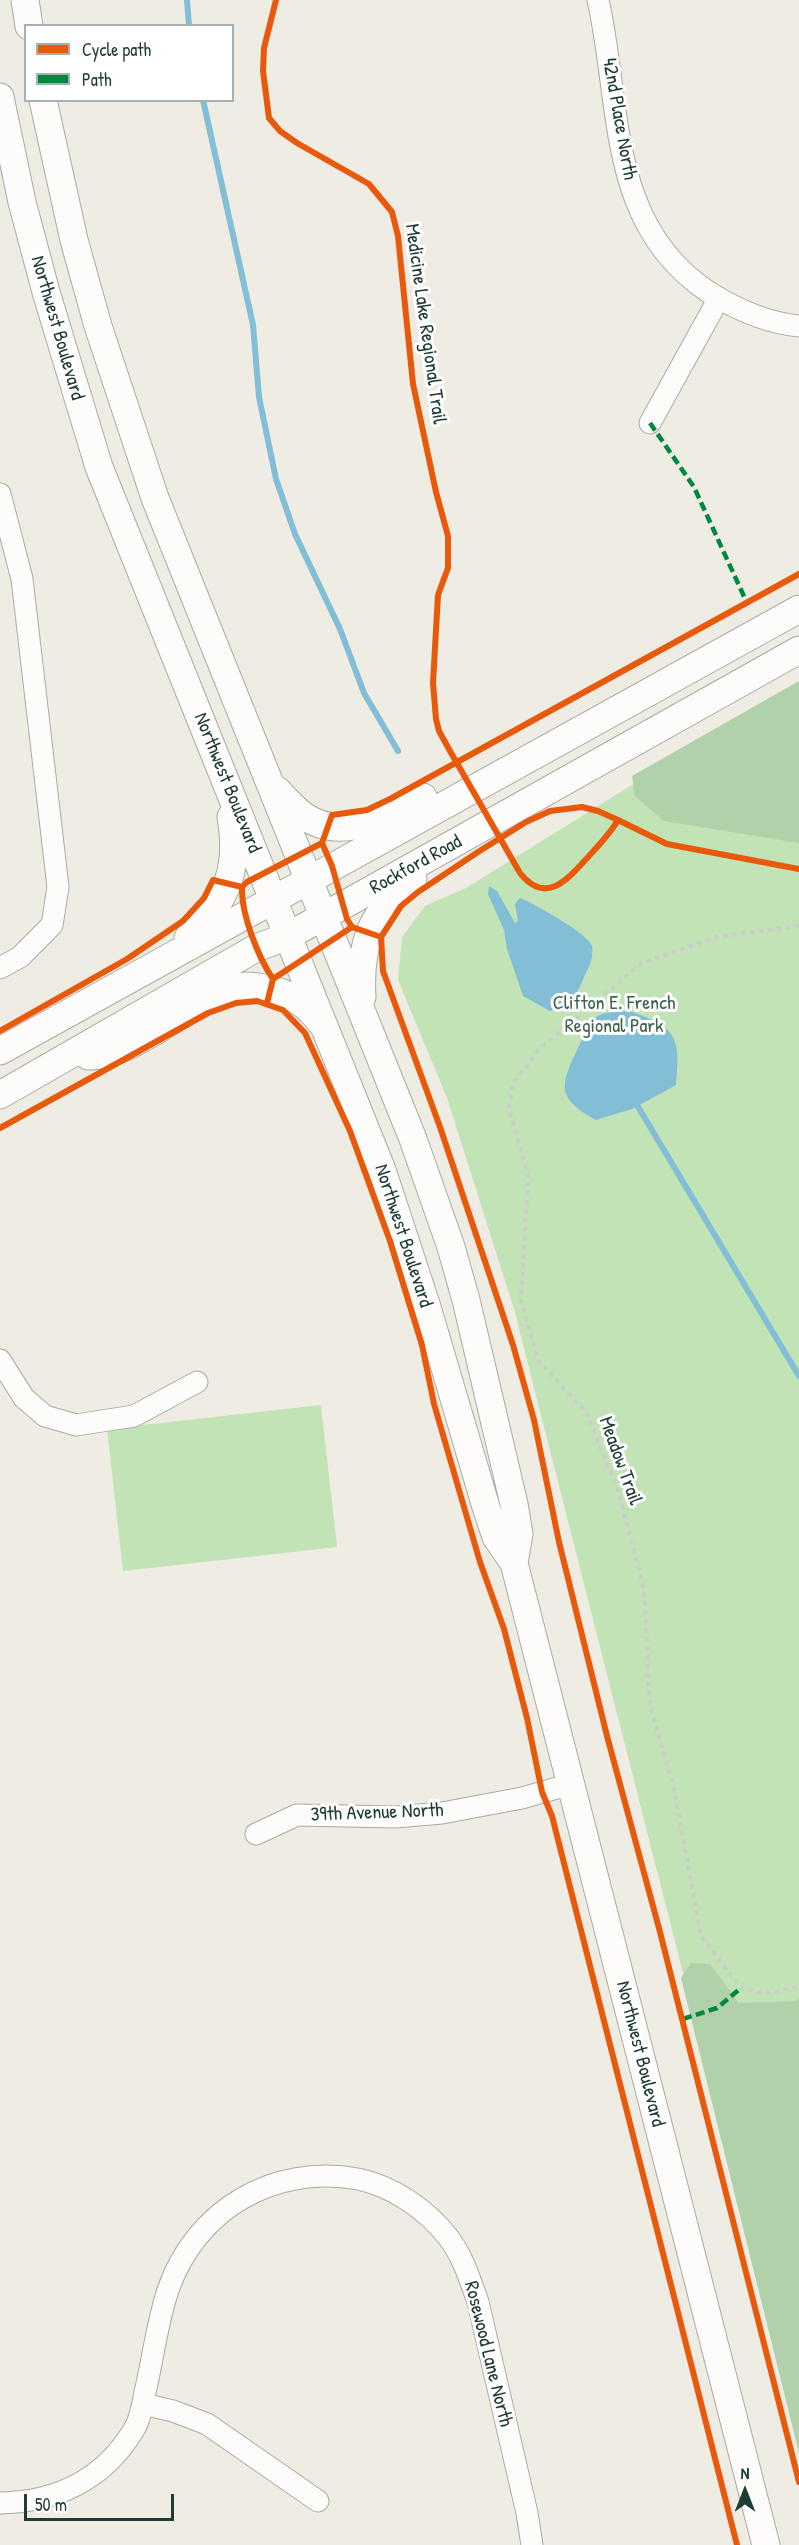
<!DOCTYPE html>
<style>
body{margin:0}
#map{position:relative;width:799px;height:2545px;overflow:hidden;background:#efece3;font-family:"Patrick Hand",sans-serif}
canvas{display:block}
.legend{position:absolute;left:24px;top:24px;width:210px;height:78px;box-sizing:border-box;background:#fff;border:2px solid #a5b1ae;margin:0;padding:8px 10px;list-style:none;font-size:18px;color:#1f3d34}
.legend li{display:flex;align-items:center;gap:12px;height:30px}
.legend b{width:30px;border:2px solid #a5b1ae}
.north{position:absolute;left:715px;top:2461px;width:60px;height:60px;-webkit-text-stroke:4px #fff;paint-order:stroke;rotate:0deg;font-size:16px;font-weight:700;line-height:24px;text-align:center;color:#1f3d34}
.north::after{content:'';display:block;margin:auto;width:21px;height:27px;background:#1f3d34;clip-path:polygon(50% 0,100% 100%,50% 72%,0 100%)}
.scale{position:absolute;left:24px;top:2494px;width:150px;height:27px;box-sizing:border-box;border:3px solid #1f3d34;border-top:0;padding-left:8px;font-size:18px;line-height:21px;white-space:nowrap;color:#1f3d34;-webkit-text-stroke:4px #fff;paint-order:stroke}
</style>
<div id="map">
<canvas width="799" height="2545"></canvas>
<ul class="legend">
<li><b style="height:8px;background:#e8590c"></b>Cycle path</li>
<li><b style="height:8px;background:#00873e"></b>Path</li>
</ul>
<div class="north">N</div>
<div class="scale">50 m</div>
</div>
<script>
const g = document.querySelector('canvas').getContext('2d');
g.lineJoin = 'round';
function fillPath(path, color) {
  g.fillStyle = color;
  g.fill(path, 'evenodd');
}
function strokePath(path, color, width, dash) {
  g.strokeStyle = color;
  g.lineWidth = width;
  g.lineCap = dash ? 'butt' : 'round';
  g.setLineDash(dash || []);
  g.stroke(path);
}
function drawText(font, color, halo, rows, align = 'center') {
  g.font = font + ' "Patrick Hand",sans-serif';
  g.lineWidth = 6;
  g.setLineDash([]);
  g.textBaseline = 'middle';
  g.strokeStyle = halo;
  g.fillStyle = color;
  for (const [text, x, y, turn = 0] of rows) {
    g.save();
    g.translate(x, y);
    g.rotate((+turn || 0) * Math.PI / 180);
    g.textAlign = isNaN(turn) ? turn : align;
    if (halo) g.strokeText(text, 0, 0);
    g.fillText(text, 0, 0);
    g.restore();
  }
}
const green = new Path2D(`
 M799,692V2429L514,1309L447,1098L398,980L402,937L425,906L466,888L645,777Z
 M321,1405L337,1547L123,1571L107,1429Z`);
const forest = new Path2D(`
 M799,681V843L664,821L635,796L632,776Z
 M691,1963L710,1964L739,2003L795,2001L799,1998V2453L681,1978Z`);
const water = new Path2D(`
 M489,886L497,891L515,923L518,921L515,904L520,898C533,903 589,934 592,946C594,958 589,967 584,977C575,999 572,1004 550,1011L523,996L507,949L504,930L488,894Z
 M630,1011C676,1028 681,1035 676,1085L632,1109L596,1120C556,1098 560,1086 578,1048C582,1040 586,1025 593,1019C602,1011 619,1012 630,1011Z`);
const stream = new Path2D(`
 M187,0L189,26
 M203,100L253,325L259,397L276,479L295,534L340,629L364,693L398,751
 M634,1100L799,1376`);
const path = new Path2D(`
 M799,926L716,937L642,963L540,1048L513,1084L509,1107L528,1176L521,1300L538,1360L587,1414L618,1490L644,1589L650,1706L674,1789L701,1936L741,1988L764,1994L799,1986`);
const minor = new Path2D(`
 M598,0C622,106 606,225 710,293C736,309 768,323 799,326
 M650,423L719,298
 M0,494L22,579L58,887L52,925L20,957L0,968
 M0,1360L24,1398L45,1416L76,1425L134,1416L197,1382
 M256,1834L297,1815L395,1817L442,1813L522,1798L571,1784
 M143,2404L173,2411L207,2424L318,2501
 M0,2503C56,2502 103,2480 133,2431C140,2421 143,2404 145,2392C153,2359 157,2323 168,2290C196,2209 274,2164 358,2179C392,2186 426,2209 448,2237C463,2256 470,2280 478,2302L527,2513L532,2545`);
const major = new Path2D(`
 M25,0L29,26
 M0,97L22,202L46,292L99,467L382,1170L427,1307L486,1507L496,1537L514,1563L766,2545
 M43,100L74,240L98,326L155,498L413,1139L451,1247L466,1300L514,1504L519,1534L514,1563
 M277,790C285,799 294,809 304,816C343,843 387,815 423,797
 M188,938C227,902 240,868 231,817
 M362,997C359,944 371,912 413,879
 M0,1051L799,609
 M88,1056C134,1056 188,1003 232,988C245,984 260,987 273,990C293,995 309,1006 321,1023
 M0,1095L256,948L288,936L342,906L799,650`);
const quiet = new Path2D(`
 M650,423L694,487L747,603
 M683,2019L717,2008L741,1988`);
const cycleway = new Path2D(`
 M276,0L264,48L263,71L269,118L280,131L297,143L369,184L392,212L398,236L413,384L436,492L448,536V568L438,595L433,683L436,719L439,731L450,751L520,873C546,906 568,879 588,857C598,846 610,834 618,820L667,844L799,869
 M618,820L598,811L582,807L550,811L526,822L478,852L418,892L401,906L381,937L383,971L440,1127L513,1345L534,1420L559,1542L607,1736L660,1932L799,2482
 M381,937L352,927L347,919L332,866L322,843L332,815L367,810L390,799L799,574
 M273,979C258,957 241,914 242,887L247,882L322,843
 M267,1003L273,979L352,927
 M0,1031L127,959L183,921L204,898L213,880L242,887
 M0,1128L208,1013L236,1003L257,1001L283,1010L305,1033L350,1131L390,1241L422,1345L434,1404L480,1562L504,1629L527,1718L542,1792L552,1816L737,2545`);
const streetNames = [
 ["42nd Place North",619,119,80],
 ["Medicine Lake Regional Trail",425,324,82],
 ["Northwest Boulevard",57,328,74],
 ["Northwest Boulevard",227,783,68],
 ["Rockford Road",416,865,-29],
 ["Northwest Boulevard",403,1236,72],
 ["Meadow Trail",620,1461,70],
 ["39th Avenue North",377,1813,-2],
 ["Northwest Boulevard",640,2054,76],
 ["Rosewood Lane North",488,2354,76]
];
const parkNames = [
 ["Clifton E. French",614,1004],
 ["Regional Park",614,1027]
];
fillPath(green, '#c1e3b6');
fillPath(forest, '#b0d1aa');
fillPath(water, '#82bed6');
strokePath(stream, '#82bed6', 6);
strokePath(minor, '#a9aba4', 23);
strokePath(major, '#a9aba4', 29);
strokePath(path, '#cbcdca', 4, [4.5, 4.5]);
strokePath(minor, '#fdfcfb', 21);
strokePath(major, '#fdfcfb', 27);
strokePath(quiet, '#00873e', 4.5, [9, 4.5]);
strokePath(cycleway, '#e8590c', 6);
drawText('20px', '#1f3d34', '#fff', streetNames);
drawText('20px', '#3e644b', '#fff', parkNames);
</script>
